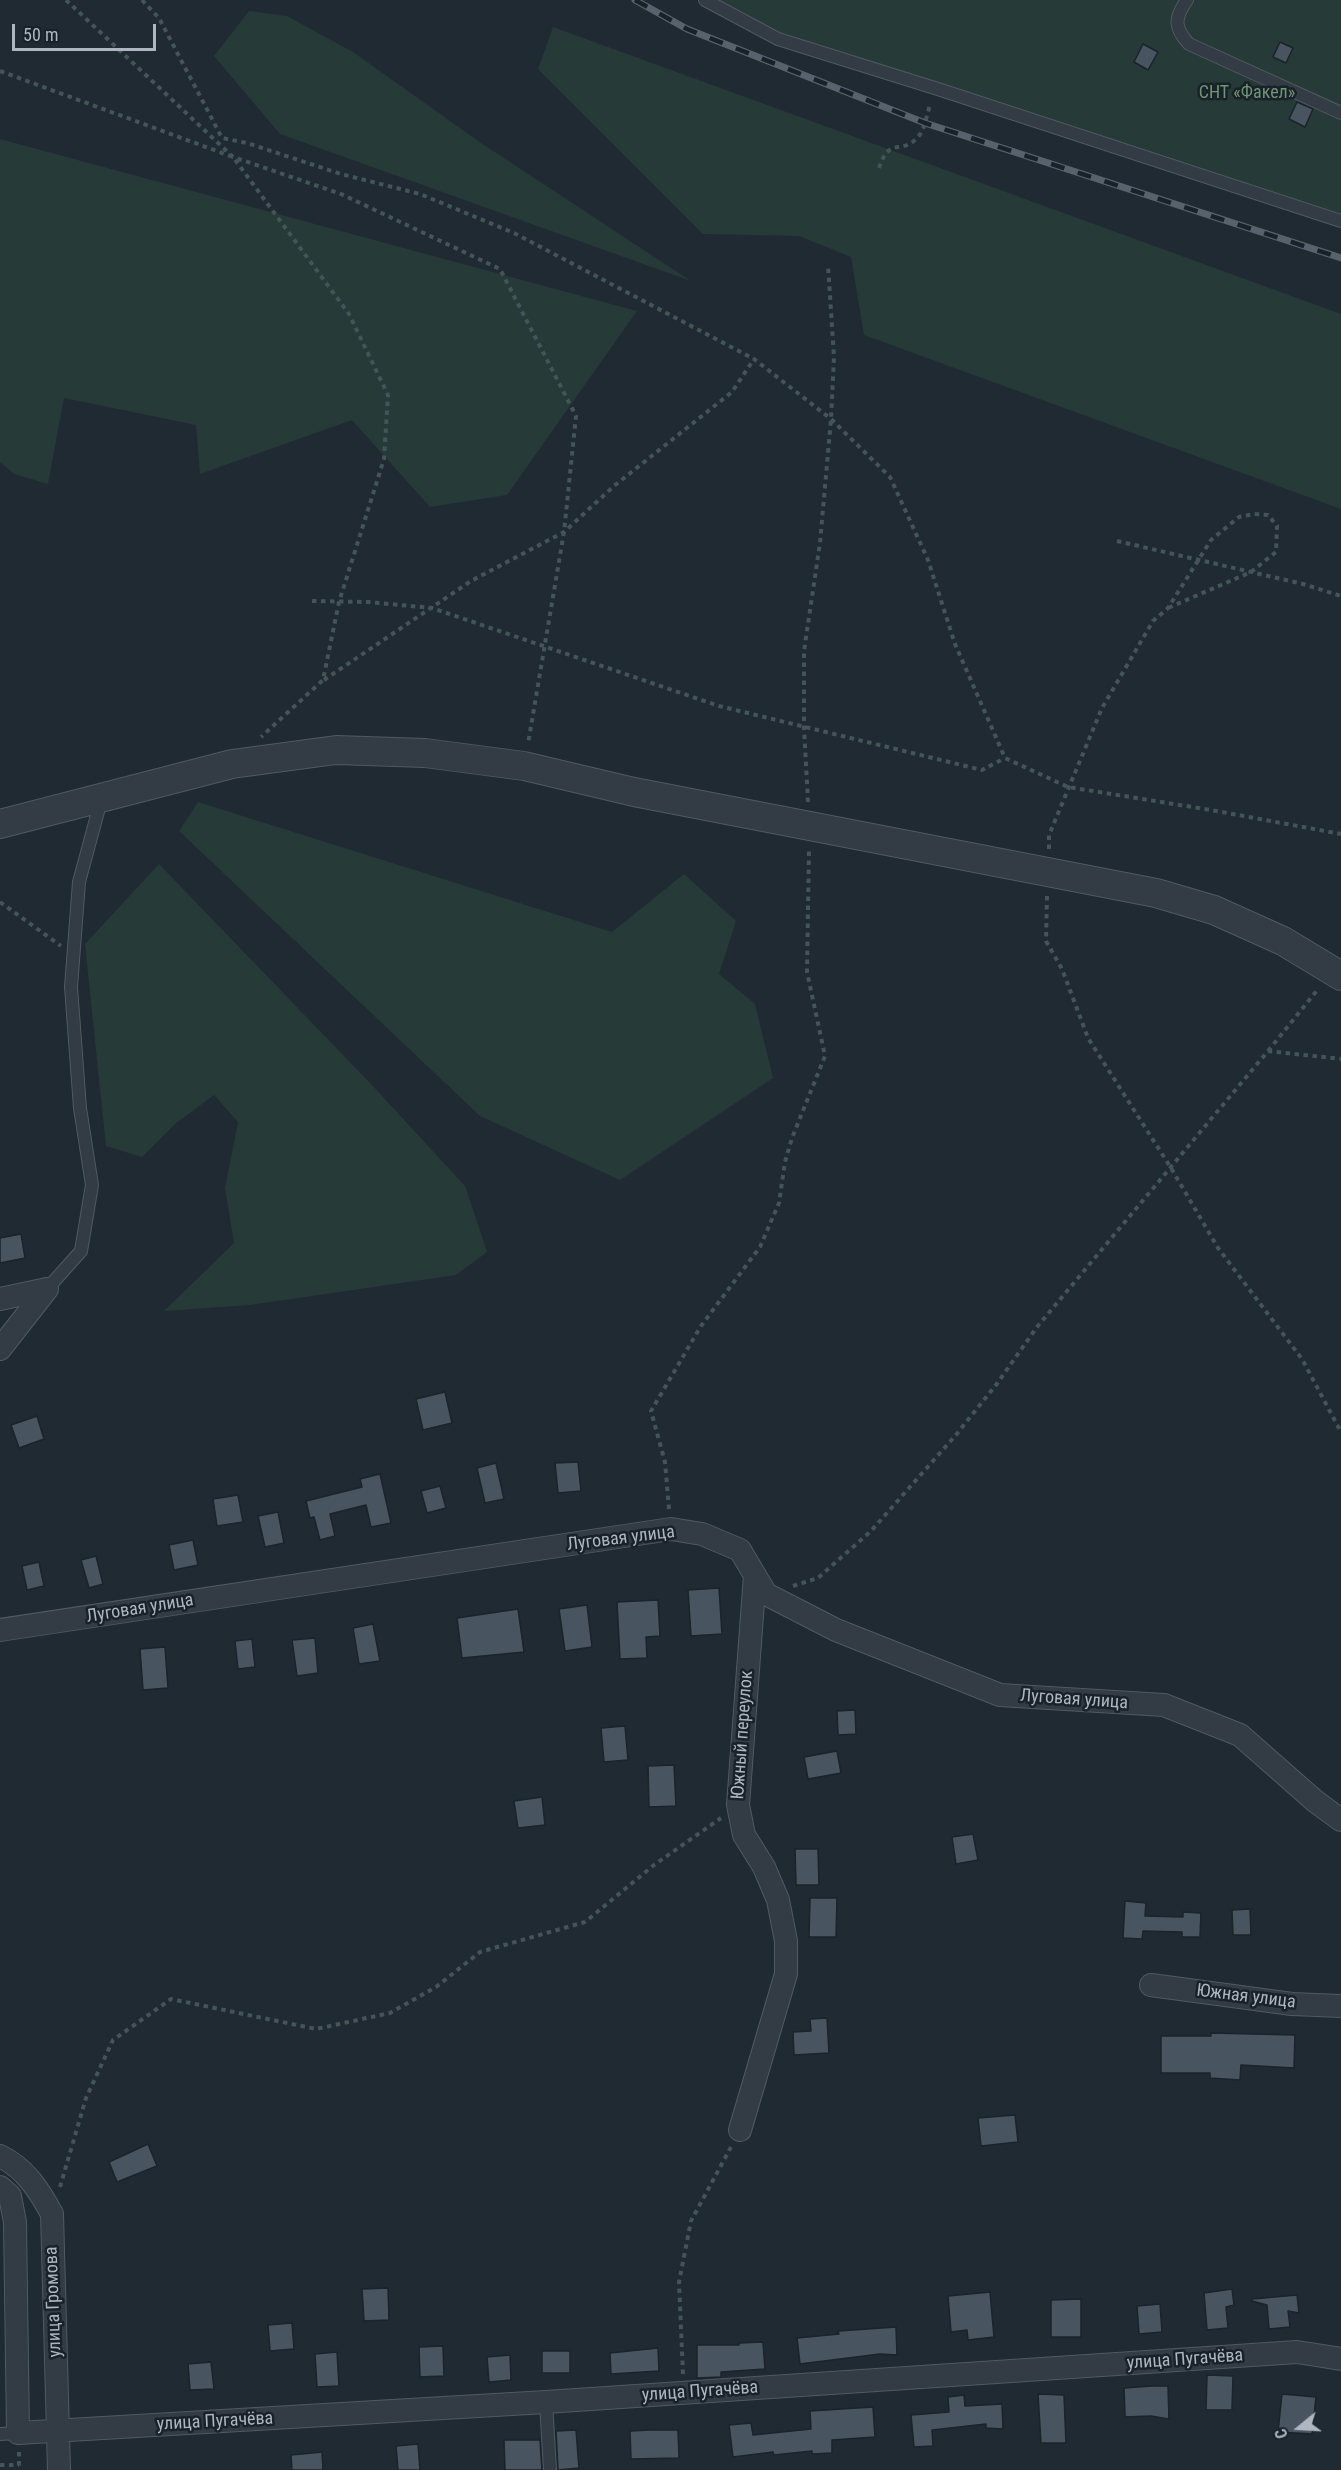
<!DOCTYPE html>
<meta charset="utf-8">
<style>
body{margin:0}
#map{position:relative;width:1341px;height:2470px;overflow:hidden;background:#202a33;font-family:"Roboto Condensed",sans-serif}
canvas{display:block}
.north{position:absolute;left:1269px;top:2398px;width:60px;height:60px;-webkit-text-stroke:4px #192129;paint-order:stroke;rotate:252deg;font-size:16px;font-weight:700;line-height:24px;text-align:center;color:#adb6c1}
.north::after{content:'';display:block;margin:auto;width:21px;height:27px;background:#adb6c1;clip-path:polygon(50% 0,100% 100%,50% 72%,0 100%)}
.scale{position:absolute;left:12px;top:24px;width:144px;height:27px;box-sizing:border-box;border:3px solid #adb6c1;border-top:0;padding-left:8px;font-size:18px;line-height:21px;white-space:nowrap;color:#adb6c1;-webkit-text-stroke:4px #192129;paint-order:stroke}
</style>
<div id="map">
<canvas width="1341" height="2470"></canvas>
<div class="north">С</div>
<div class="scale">50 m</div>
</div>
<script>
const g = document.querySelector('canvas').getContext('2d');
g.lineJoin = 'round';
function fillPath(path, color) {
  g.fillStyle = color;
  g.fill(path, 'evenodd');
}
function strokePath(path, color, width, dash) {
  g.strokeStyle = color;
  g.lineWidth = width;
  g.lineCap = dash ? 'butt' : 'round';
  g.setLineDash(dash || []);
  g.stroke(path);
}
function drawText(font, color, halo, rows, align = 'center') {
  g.font = font + ' "Roboto Condensed",sans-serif';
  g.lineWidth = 5;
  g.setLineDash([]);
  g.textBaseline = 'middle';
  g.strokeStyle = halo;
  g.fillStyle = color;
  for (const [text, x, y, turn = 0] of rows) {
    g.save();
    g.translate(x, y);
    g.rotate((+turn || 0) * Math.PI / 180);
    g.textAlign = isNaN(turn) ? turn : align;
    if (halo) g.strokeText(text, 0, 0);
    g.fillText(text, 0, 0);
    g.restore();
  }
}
const green = new Path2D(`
 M705,0H1341V221L778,39Z
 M249,11L287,16L353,52L481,143L691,281L280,134L214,56Z
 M553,27L1341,314V509L864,335L851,257L799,236L703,234L538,69Z
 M0,139L637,311L507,495L430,507L352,420L200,474L196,425L64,398L48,484L14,474L0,462Z
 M198,802L612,932L684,874L736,921L719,974L755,1004L773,1078L620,1180L480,1116L179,831Z
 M159,864L372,1085L465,1186L487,1252L456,1275L250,1305L164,1311L234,1243L225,1188L238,1122L214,1095L175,1124L142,1157L106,1146L85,944Z`);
const building = new Path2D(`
 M1280,42L1293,48L1286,63L1273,57Z
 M1143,44L1158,52L1148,70L1134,62Z
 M1297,102L1313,109L1305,127L1289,119Z
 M21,1234L25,1258L0,1263V1238Z
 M445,1392L452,1423L423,1430L416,1399Z
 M37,1416L44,1439L19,1448L11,1425Z
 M578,1462L581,1491L558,1493L555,1463Z
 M496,1463L504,1499L485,1503L477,1468Z
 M380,1474L391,1523L371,1527L366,1505L330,1514L335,1536L320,1540L314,1517L310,1518L306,1501L362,1487L360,1479Z
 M440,1486L446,1508L427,1513L421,1491Z
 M238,1495L243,1522L217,1526L213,1499Z
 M278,1512L284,1543L265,1547L258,1516Z
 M193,1540L198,1565L174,1570L169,1545Z
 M96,1556L103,1584L89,1588L81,1560Z
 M39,1562L44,1586L27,1590L22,1566Z
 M719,1588L722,1634L691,1636L688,1590Z
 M658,1600L660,1636L646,1637L647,1658L620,1659L617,1602Z
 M587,1605L592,1647L565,1651L559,1609Z
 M518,1609L524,1652L462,1658L457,1618Z
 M373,1624L380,1661L359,1664L353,1628Z
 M315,1638L318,1673L297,1676L292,1640Z
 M252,1639L255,1667L238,1669L235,1641Z
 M165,1647L168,1688L143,1690L140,1649Z
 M855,1710L856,1734L838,1735L837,1711Z
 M625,1726L628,1760L604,1762L601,1728Z
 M837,1751L841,1773L808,1779L804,1757Z
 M674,1765L676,1806L649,1807L648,1766Z
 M542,1797L545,1825L518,1828L514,1801Z
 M973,1834L978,1860L956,1864L952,1837Z
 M795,1849H818L819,1885H796Z
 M810,1898H837L836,1937H809Z
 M1125,1901L1146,1903L1145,1916L1183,1917V1912L1201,1913L1200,1937H1182V1932L1143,1931L1142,1939L1123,1938Z
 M1250,1909L1251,1935H1233L1232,1910Z
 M827,2018L829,2053L794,2055L793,2032L811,2031L810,2019Z
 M1211,2033L1295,2035L1294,2068L1241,2065L1240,2080L1210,2078V2073H1161V2036H1211Z
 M1015,2115L1018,2142L981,2146L978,2118Z
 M148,2144L157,2166L117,2182L109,2162Z
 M388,2288L389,2320L364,2321L362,2289Z
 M1232,2289L1234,2305L1226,2307L1228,2328L1207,2330L1204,2293Z
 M990,2292L994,2337L968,2340L967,2330L951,2332L948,2296Z
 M1297,2295L1299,2313L1288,2311L1290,2327L1269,2329L1267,2305L1252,2301V2299Z
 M1081,2299V2337H1051V2300Z
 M1160,2304L1162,2332L1139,2334L1137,2306Z
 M292,2323L294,2349L270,2351L268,2325Z
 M896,2327L897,2355L880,2354L800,2364L797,2338L839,2334L838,2331Z
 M763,2342L765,2369L721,2372V2377L697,2378V2345H739V2343Z
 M443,2346L444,2376L420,2377L419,2347Z
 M658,2348L659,2371L611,2374L610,2353Z
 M542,2351H570V2373H542Z
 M337,2352L339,2386L317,2387L315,2354Z
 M510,2355L511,2380L489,2382L487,2357Z
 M211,2362L214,2389L190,2390L188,2364Z
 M1207,2375L1233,2376L1232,2410H1206Z
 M1152,2386H1168L1169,2419L1151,2416L1125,2417L1124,2388Z
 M1038,2394L1064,2395L1066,2443H1041Z
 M1282,2394L1316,2397L1312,2434L1278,2432Z
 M964,2395L965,2406L1002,2404L1003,2429L986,2428V2424L932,2430L933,2446L914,2447L911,2415L949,2412L948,2397Z
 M873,2407L875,2437L832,2440V2453L812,2454V2451L774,2455L773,2452L733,2457L729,2425L751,2423L753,2435L811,2429L810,2411Z
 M576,2430L579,2468L558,2470L556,2431Z
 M650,2430H678L679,2458L631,2459L630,2431Z
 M504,2440H540L542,2470H505Z
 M418,2444L420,2470H398L396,2446Z
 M322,2452L323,2470H292L291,2455Z`);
const path = new Path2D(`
 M66,0L233,157L341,194L500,269L576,416L564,532L528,744
 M142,0L159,18L222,138L247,143L341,174L420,194L514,233L754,359L831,419L890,477L928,560L955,644L1005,758L1068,787L1211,810L1341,834
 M0,71L233,157L349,314L388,395L384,459L339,602L323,680L261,737
 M879,168C890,135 900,156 917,138C926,129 926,114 931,103
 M1117,541L1303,584L1341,596
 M312,601L368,602L432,608L719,706L982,770L1005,758
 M324,680L471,581L564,532L614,486L732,392L754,359
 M808,802L804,727V651L820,543L831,419L834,357L828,265
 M1049,849V835L1102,708L1153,621L1168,608L1211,540L1239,517L1254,514L1268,515L1277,526L1276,552L1251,572L1168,608
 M1047,896L1046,941L1062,969L1088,1038L1171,1168L1218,1248L1302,1359L1341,1432
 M0,902L61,946
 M1268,1051L1319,988
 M669,1509L665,1462L651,1411L701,1326L760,1247L779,1203L785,1162L792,1138L825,1056L807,972L809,849
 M793,1586L818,1578L871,1531L955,1436L996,1385L1037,1327L1268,1051L1341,1059
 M60,2187L86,2098L113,2040L171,1999L316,2029L390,2013L436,1987L480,1952L585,1922L654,1865L721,1818
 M683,2374L679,2282L691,2221L731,2147
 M19,2452V2470
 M0,2465H19`);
const service = new Path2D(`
 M705,0L778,39L941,90L1341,221
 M1187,0C1174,18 1174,28 1189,44L1341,113
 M47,1289L81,1251L92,1185L80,1108L71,987L79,882L99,808L95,799
 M546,2402L550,2470
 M0,2434L18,2433`);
const minor = new Path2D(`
 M0,1299L47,1289
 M0,1349L47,1289
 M0,1630L671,1529L702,1534L740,1550L766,1594L836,1630L1000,1695L1164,1705L1240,1735L1315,1801L1341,1820
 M1151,1985L1292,2004L1341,2006
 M740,2130L786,1974V1941L778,1900L764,1867L744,1835L738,1805L755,1575
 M0,2156C25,2168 39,2190 52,2214L59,2470
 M0,2187L10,2196L15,2222L18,2433L546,2402L1297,2352L1341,2359`);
const tertiary = new Path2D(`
 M0,824L232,764L336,750L425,753L524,766L634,792L1156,893L1214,910L1283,941L1341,976`);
const rail = new Path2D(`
 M635,0L687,29L925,123L1341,258`);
const parkNames = [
 ["СНТ «Факел»",1247,93]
];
const streetNames = [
 ["Луговая улица",621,1539,-7],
 ["Луговая улица",140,1609,-9],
 ["Луговая улица",1074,1700,4],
 ["Южный переулок",743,1735,-86],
 ["Южная улица",1246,1997,7],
 ["улица Громова",54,2302,-92],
 ["улица Пугачёва",1185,2360,-4],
 ["улица Пугачёва",700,2392,-4],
 ["улица Пугачёва",215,2422,-3]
];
fillPath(green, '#263a38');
fillPath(building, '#48545f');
strokePath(building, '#1b232b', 1.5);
strokePath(service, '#515962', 14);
strokePath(minor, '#515962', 24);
strokePath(tertiary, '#515962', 30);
strokePath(path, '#435556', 4, [4.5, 4.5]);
strokePath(service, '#333c44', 12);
strokePath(minor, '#333c44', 22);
strokePath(tertiary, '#333c44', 28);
strokePath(rail, '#57626d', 7);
strokePath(rail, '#192129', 4.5, [14]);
drawText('18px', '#6f9674', '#192129', parkNames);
drawText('18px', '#adb6c1', '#192129', streetNames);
</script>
